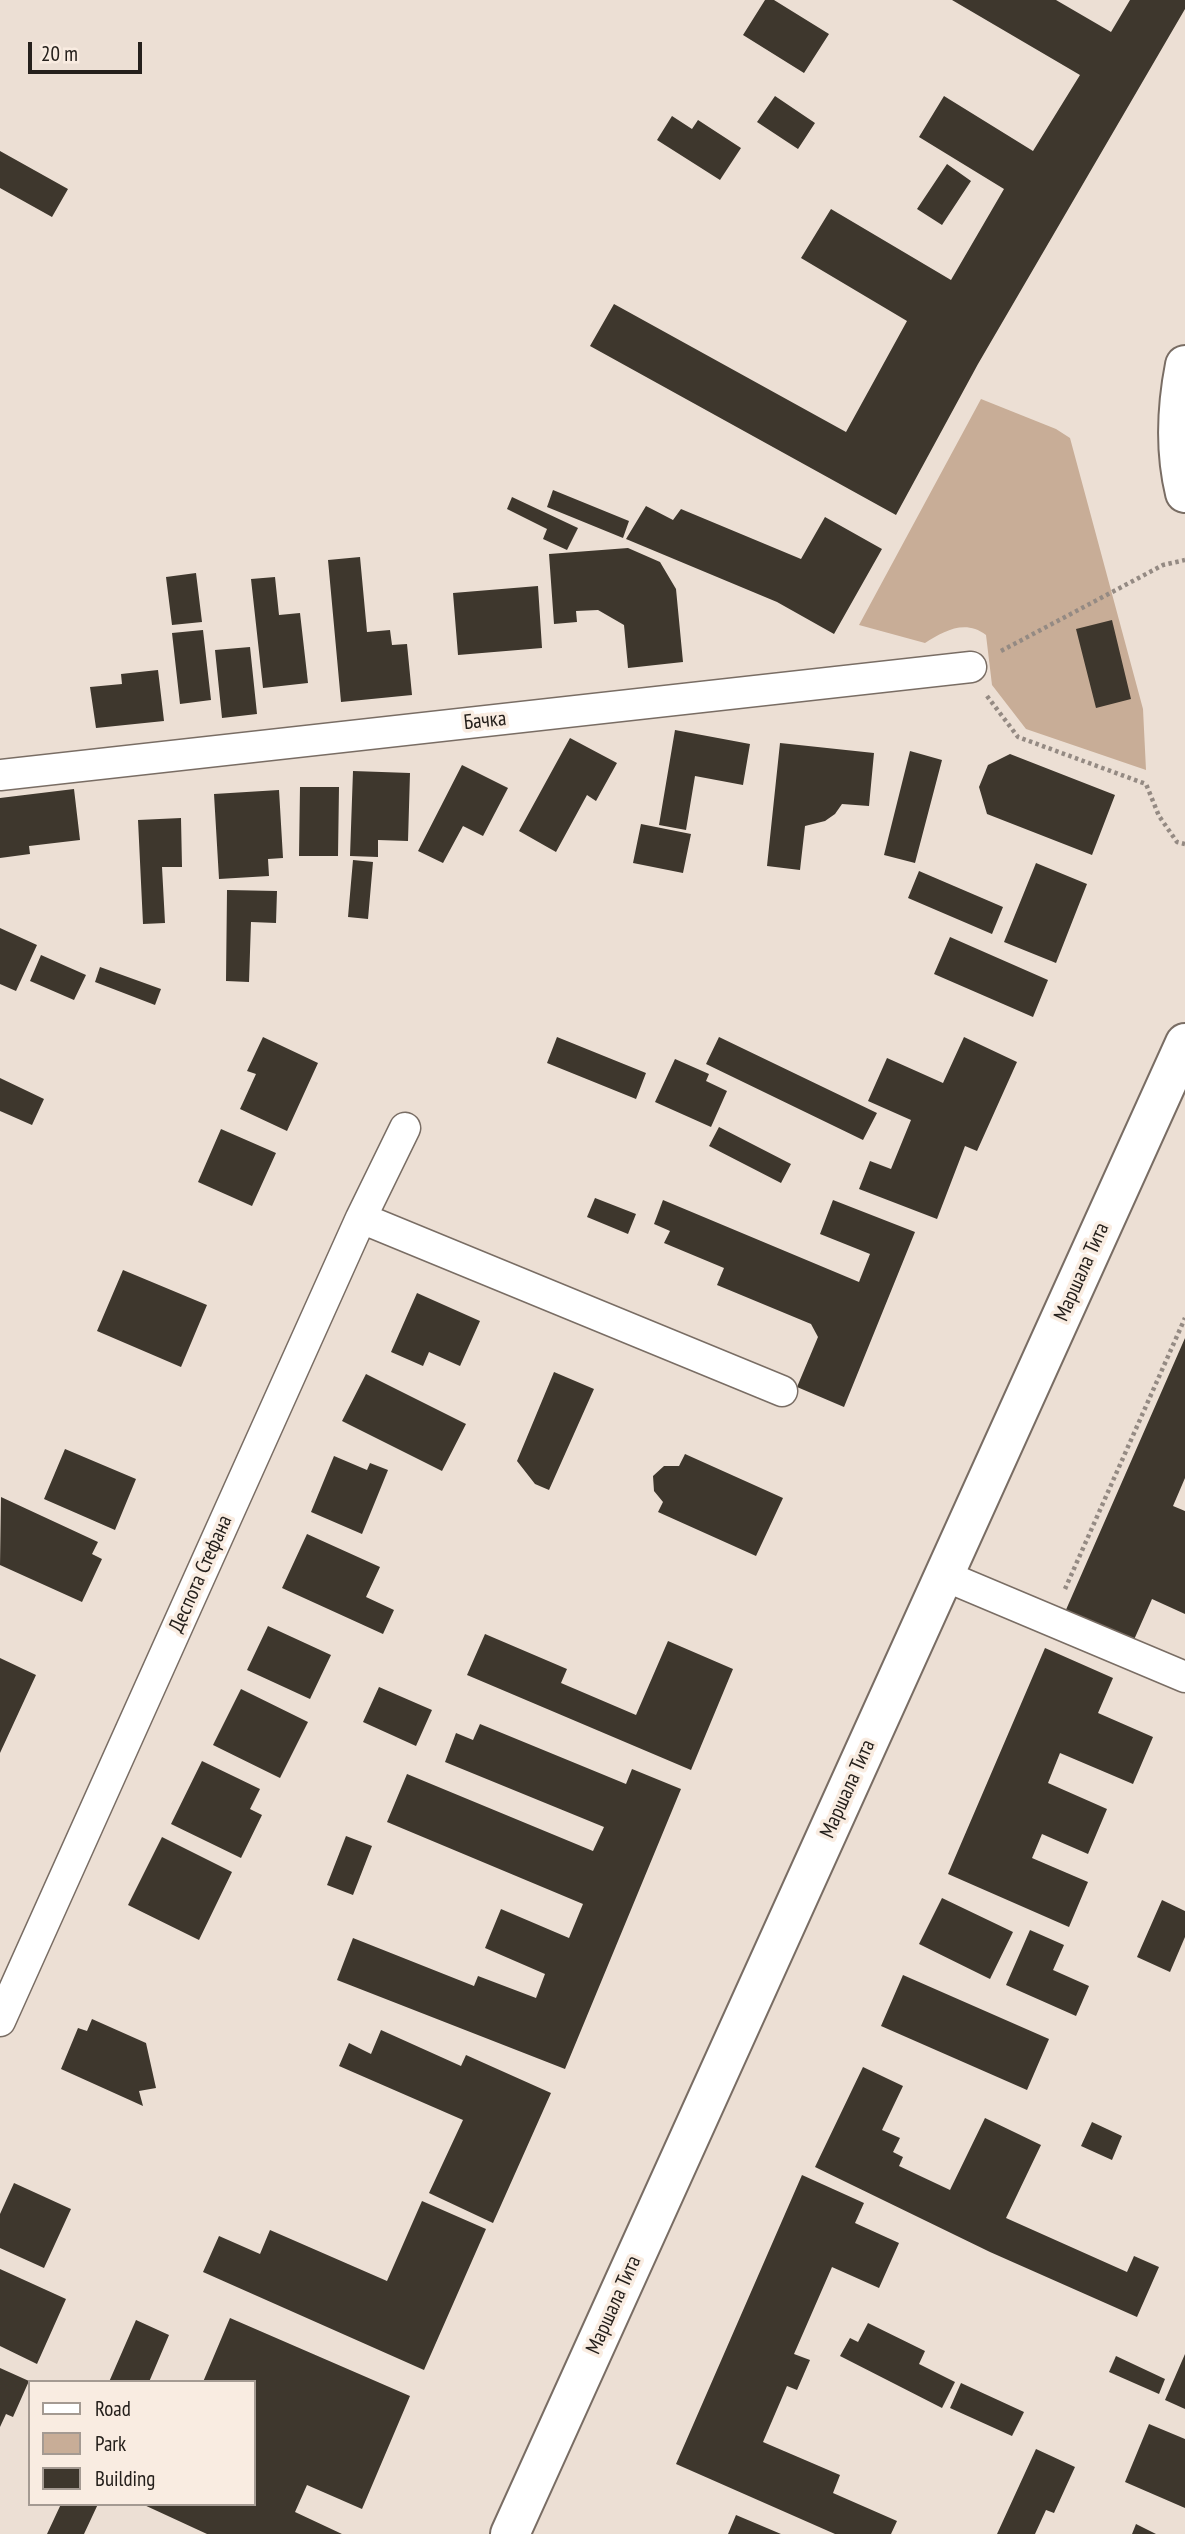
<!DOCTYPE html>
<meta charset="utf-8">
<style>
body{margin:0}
#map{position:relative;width:1185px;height:2534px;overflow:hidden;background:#ecdfd4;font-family:"PT Sans Narrow",sans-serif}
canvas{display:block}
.legend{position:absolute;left:28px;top:2380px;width:228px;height:126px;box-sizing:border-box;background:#f9ece1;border:2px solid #a49a92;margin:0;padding:9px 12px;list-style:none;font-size:21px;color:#25201c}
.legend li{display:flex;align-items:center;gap:14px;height:35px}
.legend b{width:35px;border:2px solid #a49a92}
.scale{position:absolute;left:28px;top:42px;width:114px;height:32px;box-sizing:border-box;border:4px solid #25201c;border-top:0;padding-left:9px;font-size:21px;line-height:24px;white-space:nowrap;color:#25201c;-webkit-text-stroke:5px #f9ece1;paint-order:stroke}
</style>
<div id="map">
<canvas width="1185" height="2534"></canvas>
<ul class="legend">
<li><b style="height:9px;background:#fff"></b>Road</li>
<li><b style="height:19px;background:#c8ad97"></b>Park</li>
<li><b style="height:19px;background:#3e372d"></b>Building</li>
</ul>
<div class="scale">20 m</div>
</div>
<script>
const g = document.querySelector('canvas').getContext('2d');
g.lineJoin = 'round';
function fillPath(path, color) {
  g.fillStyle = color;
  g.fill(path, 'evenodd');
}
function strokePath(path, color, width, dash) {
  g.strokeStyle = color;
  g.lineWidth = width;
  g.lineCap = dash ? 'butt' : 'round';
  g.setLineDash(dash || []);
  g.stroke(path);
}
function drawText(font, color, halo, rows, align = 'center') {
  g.font = font + ' "PT Sans Narrow",sans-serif';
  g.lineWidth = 7;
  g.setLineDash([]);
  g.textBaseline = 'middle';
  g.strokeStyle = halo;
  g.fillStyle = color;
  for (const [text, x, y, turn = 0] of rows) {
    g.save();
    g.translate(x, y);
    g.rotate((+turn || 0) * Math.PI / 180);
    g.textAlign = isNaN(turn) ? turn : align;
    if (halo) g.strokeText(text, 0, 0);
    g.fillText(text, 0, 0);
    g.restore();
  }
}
const green = new Path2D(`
 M981,399L1056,429L1070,438L1143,709L1146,770L1026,729L992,685L986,635C965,619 944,631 925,643L859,625Z`);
const building = new Path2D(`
 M765,0H774L829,34L804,73L743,35Z
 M952,0H1056L1111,32L1130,0H1185V9L978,364L896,515L590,346L614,304L846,432L907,321L801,258L831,209L951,280L1004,189L919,137L944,96L1033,151L1080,75Z
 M775,96L815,123L798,149L757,122Z
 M672,116L692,129L698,120L741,148L720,180L657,140Z
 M0,151L68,189L52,217L0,188Z
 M947,164L971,181L942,225L917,209Z
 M553,490L629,521L623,538L547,507Z
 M512,497L578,528L567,550L543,539L547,529L507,509Z
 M646,506L673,520L681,509L801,559L825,517L882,549L834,634L777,602L626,539Z
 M628,548L660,562L676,589L683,662L628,668L624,625L598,610L576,611L577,622L554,624L549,554Z
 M360,557L367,632L390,630L392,645L407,644L412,695L341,702L328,560Z
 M196,573L202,622L172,625L166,577Z
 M275,577L279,615L300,613L308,683L263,688L251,579Z
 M538,586L542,648L458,655L453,593Z
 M1112,620L1131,699L1096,708L1076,629Z
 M203,630L211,700L180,704L172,633Z
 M250,647L257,714L222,718L215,650Z
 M158,670L164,721L96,728L90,687L122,684L121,674Z
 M675,730L750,744L743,785L695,776L686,830L659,825Z
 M570,738L617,763L596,801L587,795L556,852L519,831Z
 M780,743L874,753L869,806L842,804L835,814L825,821L805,826L800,870L767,866Z
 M910,751L942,760L915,863L884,855Z
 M1010,754L1115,795L1092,855L987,814L979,787L988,765Z
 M462,765L508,788L483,836L463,826L443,863L418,851Z
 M353,771L410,773L408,841L378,840V857L350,856Z
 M300,787H339L338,856H299Z
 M74,789L80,840L29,846L30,854L0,858V798Z
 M279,790L283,858L268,859L269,876L219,879L214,794Z
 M181,818L182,867H162L165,923L143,924L138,820Z
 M641,824L691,834L683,873L633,863Z
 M353,860L373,862L368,919L348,917Z
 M1036,863L1087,884L1056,963L1004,942Z
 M919,871L1003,907L992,934L908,898Z
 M227,890L277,891L276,923L251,922L249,982L226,981Z
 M0,928L37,945L16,991L0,984Z
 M950,937L1048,980L1033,1017L934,974Z
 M41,955L86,975L74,1000L30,981Z
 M100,967L161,989L155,1005L95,982Z
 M263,1037L318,1063L287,1131L240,1109L256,1074L247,1071Z
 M557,1037L646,1073L636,1099L547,1063Z
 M719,1037L877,1113L863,1140L706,1064Z
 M964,1037L1017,1062L977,1151L965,1146L937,1219L859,1189L870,1161L891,1169L911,1120L868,1101L887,1058L943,1083Z
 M675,1059L709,1074L706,1081L727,1091L711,1127L655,1102Z
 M0,1078L44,1099L32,1125L0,1111Z
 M719,1127L791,1164L781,1183L709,1146Z
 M221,1129L276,1153L252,1206L198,1182Z
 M595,1198L636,1214L628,1234L587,1217Z
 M663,1200L859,1282L870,1254L820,1234L833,1200L915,1232L844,1407L797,1387L818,1337L811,1324L717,1285L724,1268L664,1243L670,1231L654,1224Z
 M123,1270L207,1305L181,1367L97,1331Z
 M417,1293L480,1321L460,1366L429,1352L423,1366L391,1352Z
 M1185,1338V1478L1173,1506L1185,1511V1614L1152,1599L1133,1642L1065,1612Z
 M554,1372L594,1389L549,1490L535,1484L517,1461Z
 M366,1374L466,1424L442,1471L342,1421Z
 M65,1449L136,1479L115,1530L44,1499Z
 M685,1454L783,1498L756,1556L658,1512L663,1502L654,1491L653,1476L664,1466H679Z
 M334,1456L367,1470L370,1463L388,1470L362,1534L311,1512Z
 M1,1497L98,1542L92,1554L102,1559L82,1602L0,1565Z
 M307,1534L380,1567L366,1597L394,1610L383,1634L282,1588Z
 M268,1626L331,1655L310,1699L247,1670Z
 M485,1634L567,1669L561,1683L636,1715L668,1641L733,1669L691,1770L467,1675Z
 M1045,1648L1113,1678L1098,1713L1153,1737L1133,1784L1060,1753L1048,1783L1107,1809L1088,1854L1042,1834L1032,1858L1088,1882L1069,1927L948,1874Z
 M0,1658L36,1675L0,1753Z
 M379,1687L432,1710L416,1746L363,1722Z
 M241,1689L308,1722L280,1778L213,1745Z
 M480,1724L626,1784L632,1769L681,1789L565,2069L337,1980L353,1938L474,1986L478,1976L536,1998L545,1974L485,1948L501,1909L569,1938L583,1904L387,1822L407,1774L593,1851L604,1827L445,1762L456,1733L473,1740Z
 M202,1761L260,1789L250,1809L262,1815L241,1858L171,1824Z
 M346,1836L372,1846L353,1895L327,1885Z
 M162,1837L232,1872L199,1940L128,1905Z
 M942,1898L1013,1932L990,1979L919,1944Z
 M1162,1900L1185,1911V1937L1170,1972L1137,1957Z
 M1030,1930L1064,1945L1053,1970L1089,1986L1076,2016L1006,1985Z
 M903,1975L1049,2039L1027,2090L881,2026Z
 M92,2019L146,2043L156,2088L139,2091L143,2106L61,2069L78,2028L87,2031Z
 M381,2030L461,2066L466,2055L551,2093L493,2223L429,2193L463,2120L339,2066L349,2043L371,2054Z
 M863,2067L903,2086L882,2130L900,2138L893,2152L903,2157L899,2166L950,2190L985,2118L1041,2145L1006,2218L1127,2272L1134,2256L1159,2267L1137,2317L990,2252L815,2167Z
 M1092,2122L1122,2136L1112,2160L1081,2146Z
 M802,2175L864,2203L855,2223L899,2243L879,2288L832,2267L794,2354L810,2360L797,2390L787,2386L763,2442L840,2475L833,2493L897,2521L891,2534H835L676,2464Z
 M14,2183L71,2209L44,2268L0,2248V2214Z
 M422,2201L486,2229L424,2370L203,2272L219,2236L260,2254L270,2230L387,2281Z
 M0,2269L66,2299L37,2364L0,2346Z
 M230,2318L410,2396L362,2509L307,2485L295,2512L342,2534H207L142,2504H254V2382H203Z
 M136,2320L169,2335L149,2382H109Z
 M868,2323L925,2351L919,2364L955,2382L942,2408L840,2356L850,2338L858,2342Z
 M1185,2354V2409L1165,2400Z
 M1116,2356L1165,2379L1159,2394L1109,2372Z
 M0,2368L29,2381L13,2417L6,2414L0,2427Z
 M961,2383L1024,2412L1012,2436L950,2408Z
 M1149,2424L1185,2439V2508L1125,2482Z
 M1036,2449L1075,2467L1054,2513L1046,2510L1035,2534H997Z
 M61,2504H98L84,2534H47Z
 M736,2515L781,2534H728Z
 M1136,2524L1156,2534H1132Z`);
const path = new Path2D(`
 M1001,651L1163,565L1185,560
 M987,696L1018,737L1146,784L1159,816L1177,842L1185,844
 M1065,1589L1185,1318`);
const minor = new Path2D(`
 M0,775L971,667
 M361,1218L782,1391
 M945,1576L1185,1677
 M0,2021L361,1218L405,1128`);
const tertiary = new Path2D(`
 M1185,365C1177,406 1175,452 1185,493
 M510,2534L1185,1043`);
const streetNames = [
 ["Бачка",485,721,-6],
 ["Маршала Тита",1082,1272,-66],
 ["Деспота Стефана",201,1574,-66],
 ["Маршала Тита",848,1789,-66],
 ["Маршала Тита",614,2305,-66]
];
fillPath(green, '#c8ad97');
fillPath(building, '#3e372d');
strokePath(minor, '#796d64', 33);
strokePath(tertiary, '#796d64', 42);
strokePath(path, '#948a83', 4.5, [3.5, 3.5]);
strokePath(minor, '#fff', 30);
strokePath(tertiary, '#fff', 38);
drawText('21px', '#25201c', '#f9ece1', streetNames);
</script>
